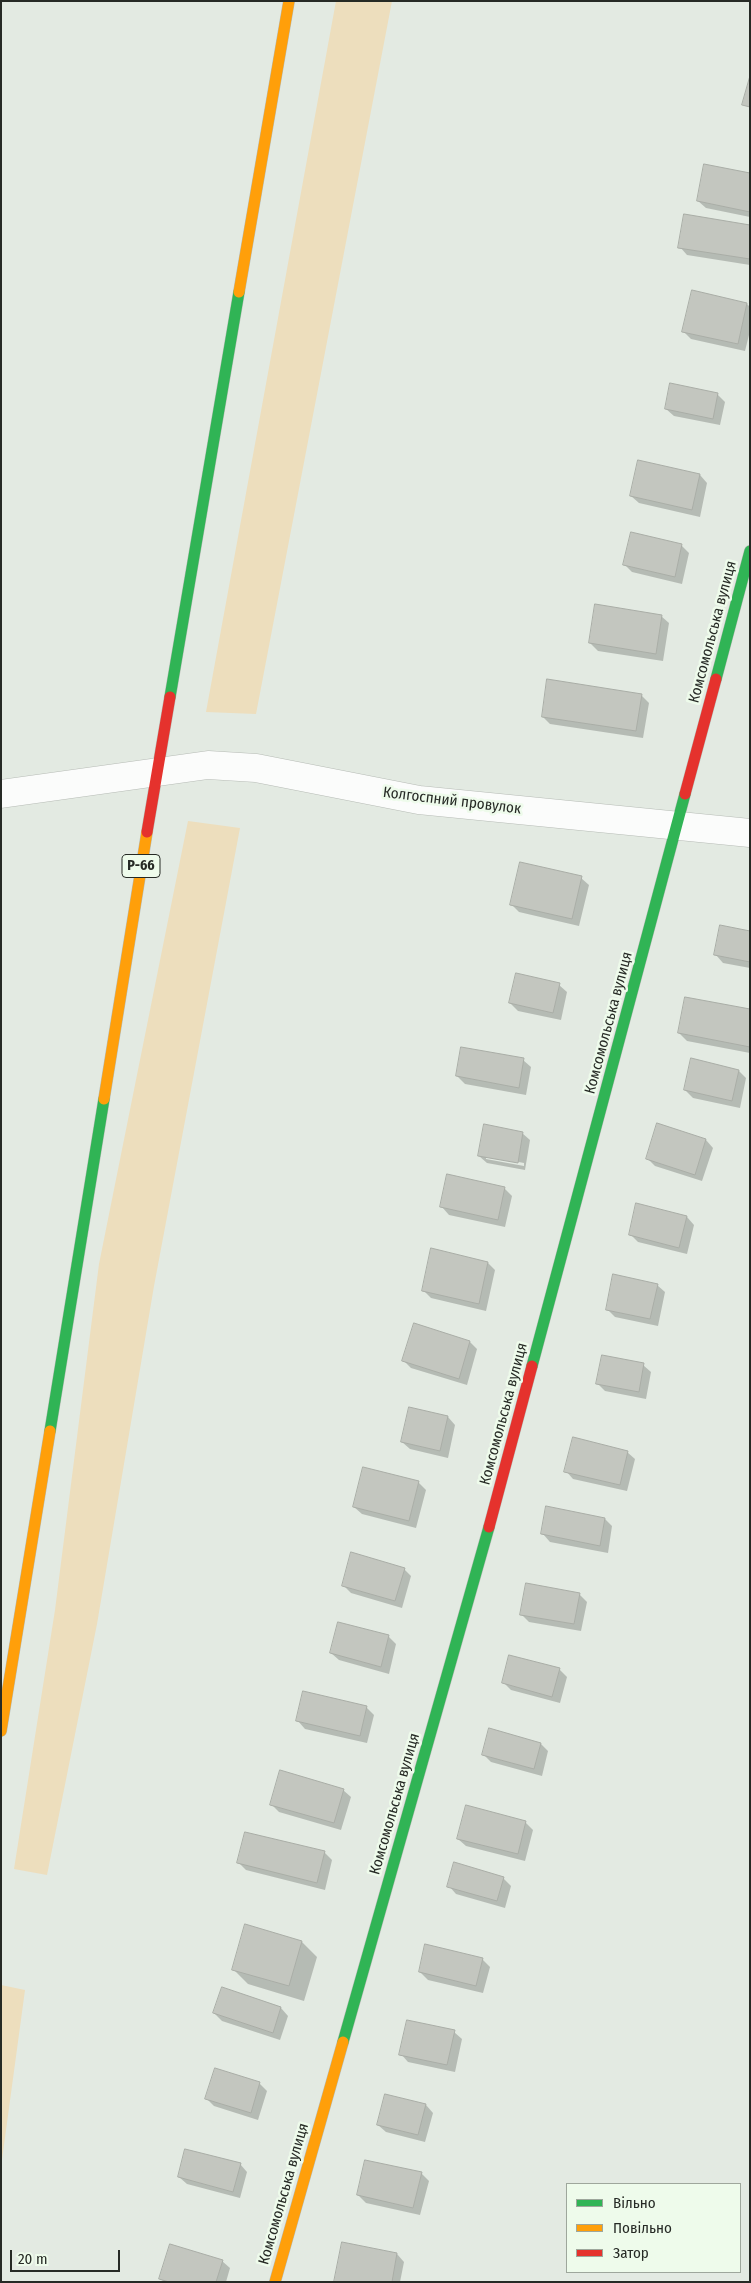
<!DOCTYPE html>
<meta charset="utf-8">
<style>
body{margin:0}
#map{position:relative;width:751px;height:2283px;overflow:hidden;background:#e3eae2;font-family:"Fira Sans Condensed",sans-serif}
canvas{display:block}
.frame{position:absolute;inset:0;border:2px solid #262a25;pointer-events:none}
.legend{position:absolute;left:566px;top:2183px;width:175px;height:90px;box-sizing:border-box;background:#eefbeb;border:1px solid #9ea79c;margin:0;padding:6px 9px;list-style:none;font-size:15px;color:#262a25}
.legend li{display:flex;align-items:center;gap:10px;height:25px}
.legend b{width:25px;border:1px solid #9ea79c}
.scale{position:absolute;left:10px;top:2250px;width:110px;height:22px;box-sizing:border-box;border:2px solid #262a25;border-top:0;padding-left:6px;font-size:15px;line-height:18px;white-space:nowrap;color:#262a25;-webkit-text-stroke:4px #eefbeb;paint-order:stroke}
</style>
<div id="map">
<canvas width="751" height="2283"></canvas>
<div class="frame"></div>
<ul class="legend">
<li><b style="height:6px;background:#30b455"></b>Вільно</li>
<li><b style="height:6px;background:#ff9f0a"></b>Повільно</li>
<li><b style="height:6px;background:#e5322d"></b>Затор</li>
</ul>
<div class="scale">20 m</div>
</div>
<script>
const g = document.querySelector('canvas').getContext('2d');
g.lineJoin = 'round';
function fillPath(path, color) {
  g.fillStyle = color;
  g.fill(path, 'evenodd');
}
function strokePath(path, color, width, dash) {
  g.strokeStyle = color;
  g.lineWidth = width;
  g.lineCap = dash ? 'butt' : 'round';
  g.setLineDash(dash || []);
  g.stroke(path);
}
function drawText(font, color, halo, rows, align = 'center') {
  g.font = font + ' "Fira Sans Condensed",sans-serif';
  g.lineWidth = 5;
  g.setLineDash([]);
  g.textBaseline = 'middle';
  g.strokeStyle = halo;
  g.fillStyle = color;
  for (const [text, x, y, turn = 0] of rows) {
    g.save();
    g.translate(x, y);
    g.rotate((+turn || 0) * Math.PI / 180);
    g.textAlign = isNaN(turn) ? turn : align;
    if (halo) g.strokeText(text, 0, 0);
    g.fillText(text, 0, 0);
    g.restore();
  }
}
const green = new Path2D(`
 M336,1H392L256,714L206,712Z
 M188,821L240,828L154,1286L97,1624L47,1875L14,1869L55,1610L99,1264Z
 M1,1985L25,1990L1,2167Z`);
const shadow = new Path2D(`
 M750,174V217L706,208L698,201Z
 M750,226V265L687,255L680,247Z
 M747,304L750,307V331L745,351L691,339L684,332Z
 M717,394L725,402L720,425L674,416L666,409Z
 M700,475L707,483L700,517L639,503L631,496Z
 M632,534L682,546L689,553L682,584L632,572L625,565Z
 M661,616L669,623L663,661L598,651L590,643Z
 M641,695L649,703L643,738L550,724L543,717Z
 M581,878L589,885L579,926L519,912L511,904Z
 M750,932V968L723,963L716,955Z
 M559,985L567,992L561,1020L518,1011L510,1003Z
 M750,1011V1053L687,1041L679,1033Z
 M523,1060L531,1067L526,1095L465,1084L457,1076Z
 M739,1071L746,1078L740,1108L693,1098L685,1090Z
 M522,1133L530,1140L525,1170L487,1163L479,1156ZM486,1156L524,1163V1166L486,1159Z
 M706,1140L713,1148L702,1181L655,1166L648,1159Z
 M504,1188L512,1196L505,1227L449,1215L442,1207Z
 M687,1217L694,1225L687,1254L638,1242L630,1234Z
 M488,1263L495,1270L486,1311L431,1298L423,1290Z
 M657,1285L665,1292L658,1326L615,1317L607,1309Z
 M470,1342L477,1349L467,1385L411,1368L404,1361Z
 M643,1365L651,1372L646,1399L605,1391L597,1383Z
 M410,1408L448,1417L455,1425L448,1458L410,1449L402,1442Z
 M627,1452L635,1459L627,1491L573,1479L566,1471Z
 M418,1482L426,1490L416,1528L362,1514L354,1507Z
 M605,1519L612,1526L608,1553L550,1542L543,1534Z
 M404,1569L411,1576L402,1608L351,1593L343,1585Z
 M579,1594L587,1602L581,1631L529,1622L521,1614Z
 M389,1637L396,1644L389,1674L339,1660L331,1653Z
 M559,1669L567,1677L560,1703L511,1690L504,1683Z
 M366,1707L374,1715L367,1743L305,1729L298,1721Z
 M541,1744L548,1751L542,1776L491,1762L484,1755Z
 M343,1790L351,1797L341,1830L279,1812L271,1804Z
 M525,1822L533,1830L525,1861L466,1846L458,1839Z
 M324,1852L332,1860L325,1890L246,1870L239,1863Z
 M503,1878L511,1886L505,1908L456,1894L449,1886Z
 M302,1942L317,1957L304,2001L248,1984L233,1969Z
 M482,1959L490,1967L483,1993L428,1980L420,1972Z
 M222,1989L281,2008L288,2016L280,2040L222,2021L214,2013Z
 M454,2032L462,2039L455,2072L408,2062L401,2054Z
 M259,2083L267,2091L258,2120L214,2106L207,2099Z
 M426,2105L433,2113L425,2142L386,2132L378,2125Z
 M240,2164L247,2172L240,2198L187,2184L179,2177Z
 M421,2173L429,2181L420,2215L366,2203L358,2195Z
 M397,2254L404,2262L400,2282H336Z
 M222,2261L230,2268L226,2282H164L161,2279Z`);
const building = new Path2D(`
 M750,76V107L742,105Z
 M704,164L750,173V212L697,201Z
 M684,214L750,225V259L678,248Z
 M692,290L747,303L738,344L682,332Z
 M670,383L718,393L713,419L665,409Z
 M638,460L700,474L692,510L630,496Z
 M631,532L682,544L675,577L623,565Z
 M595,604L662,615L656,654L589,643Z
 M547,679L642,694L636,731L542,717Z
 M520,862L582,876L572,919L510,905Z
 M720,925L750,931V962L714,955Z
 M516,973L560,983L553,1013L509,1003Z
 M685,997L750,1009V1047L678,1033Z
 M461,1047L524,1058L519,1088L456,1076Z
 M691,1058L739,1070L732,1101L684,1090Z
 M657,1123L706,1139L695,1175L646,1159Z
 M484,1124L523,1132L518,1163L478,1156Z
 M447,1174L505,1187L498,1220L440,1207Z
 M636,1203L687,1216L679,1248L629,1235Z
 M431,1248L488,1262L479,1304L422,1291Z
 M613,1274L658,1284L650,1319L606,1310Z
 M414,1323L470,1341L459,1379L402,1361Z
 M602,1355L644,1363L639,1392L596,1384Z
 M409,1407L448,1416L440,1451L401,1442Z
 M573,1437L628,1451L620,1485L564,1472Z
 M363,1467L419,1481L409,1521L353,1507Z
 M546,1506L605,1518L600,1546L541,1534Z
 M351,1552L405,1568L395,1601L342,1586Z
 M526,1583L580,1593L574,1624L520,1615Z
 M338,1622L389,1635L381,1667L330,1653Z
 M509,1655L560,1668L552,1697L502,1683Z
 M303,1691L367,1706L360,1736L296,1721Z
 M489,1728L541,1743L534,1769L482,1755Z
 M280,1770L344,1789L334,1823L270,1805Z
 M466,1805L526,1821L518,1854L457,1839Z
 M245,1832L325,1851L317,1883L237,1863Z
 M454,1862L504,1877L497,1901L447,1887Z
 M245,1924L302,1941L289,1986L232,1970Z
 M425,1944L483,1958L476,1986L419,1972Z
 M222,1987L281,2007L273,2033L213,2013Z
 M407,2020L455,2030L447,2065L399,2055Z
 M215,2068L260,2082L251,2113L205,2099Z
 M385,2094L426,2104L418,2135L377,2125Z
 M185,2149L241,2163L233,2192L178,2177Z
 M365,2160L422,2172L413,2208L357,2195Z
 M342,2242L397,2253L392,2282H334Z
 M170,2244L223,2260L216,2282H169L159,2279Z`);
const street = new Path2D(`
 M1,794L208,765L256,768L419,800L750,833`);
const fast = new Path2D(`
 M716,679L750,551
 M170,697L239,292
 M532,1366L685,794
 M50,1431L104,1099
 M343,2042L489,1527`);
const slow = new Path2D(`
 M239,292L289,1
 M104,1099L147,832
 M1,1731L50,1431
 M275,2282L343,2042`);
const jam = new Path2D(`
 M685,794L716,679
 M147,832L170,697
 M489,1527L532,1366`);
const shields = [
 [141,866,38]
];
const shieldNames = [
 ["Р-66",141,866]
];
const streetNames = [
 ["Комсомольська вулиця",713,632,-75],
 ["Колгоспний провулок",452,801,7],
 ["Комсомольська вулиця",609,1023,-75],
 ["Комсомольська вулиця",504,1414,-75],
 ["Комсомольська вулиця",395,1804,-74],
 ["Комсомольська вулиця",284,2194,-74]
];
fillPath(green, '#eddebd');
fillPath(shadow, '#0003');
fillPath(building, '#c3c6bf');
strokePath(building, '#a9ada6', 1);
strokePath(street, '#b6bbb5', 29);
strokePath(fast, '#b6bbb5', 12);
strokePath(slow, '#b6bbb5', 12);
strokePath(jam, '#b6bbb5', 12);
strokePath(street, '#fbfcfb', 28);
strokePath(fast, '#30b455', 11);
strokePath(slow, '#ff9f0a', 11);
strokePath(jam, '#e5322d', 11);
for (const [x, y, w] of shields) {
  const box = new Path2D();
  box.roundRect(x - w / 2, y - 11.5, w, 23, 4);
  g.fillStyle = '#eefbeb';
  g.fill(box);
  strokePath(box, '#262a25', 1);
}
drawText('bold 14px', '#262a25', null, shieldNames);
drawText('15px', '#262a25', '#eefbeb', streetNames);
</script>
